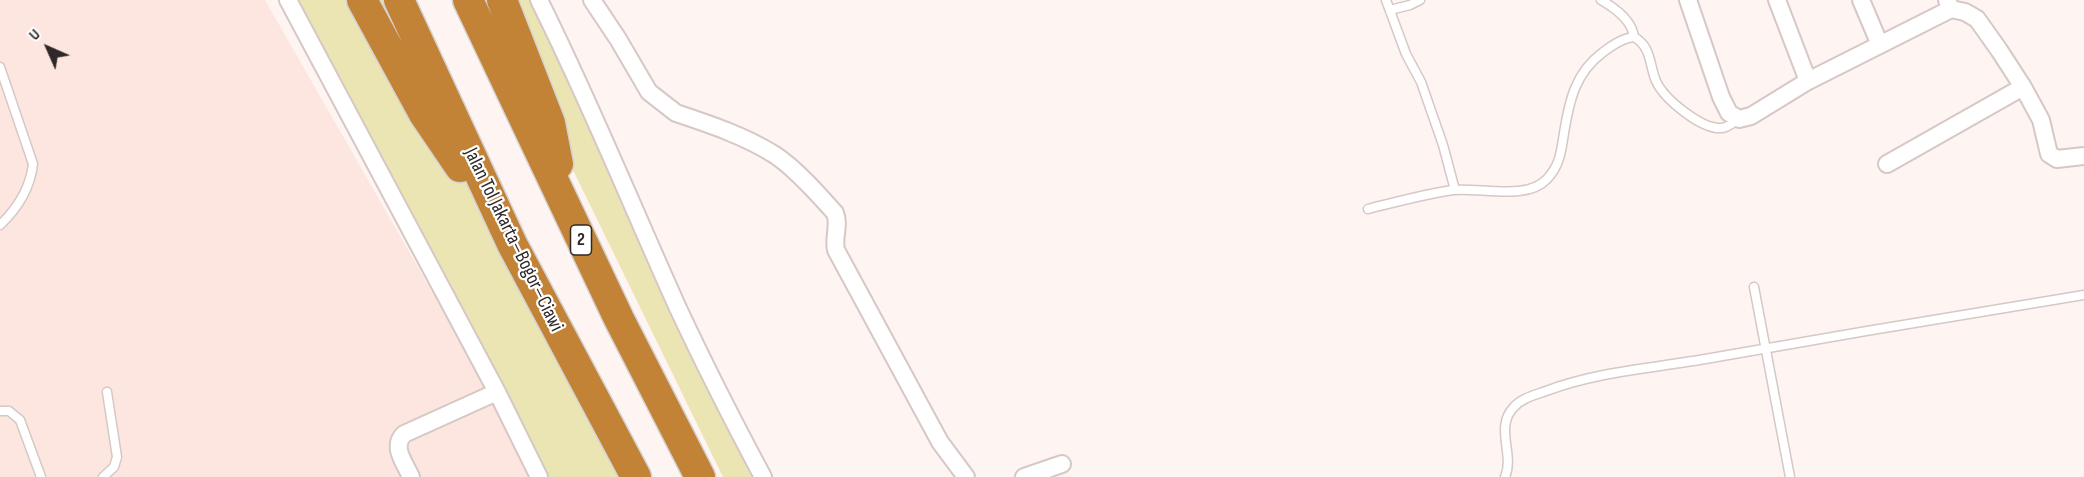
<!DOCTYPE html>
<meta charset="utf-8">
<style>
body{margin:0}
#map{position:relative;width:2084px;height:477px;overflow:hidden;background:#fef4f2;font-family:"Sofia Sans Condensed",sans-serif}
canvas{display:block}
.north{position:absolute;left:18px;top:18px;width:60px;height:60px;-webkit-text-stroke:4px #fff;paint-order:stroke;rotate:315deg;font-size:16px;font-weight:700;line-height:24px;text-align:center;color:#2e2827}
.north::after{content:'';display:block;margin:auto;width:21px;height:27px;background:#2e2827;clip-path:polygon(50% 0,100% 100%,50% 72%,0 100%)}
</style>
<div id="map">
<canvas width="2084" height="477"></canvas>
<div class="north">U</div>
</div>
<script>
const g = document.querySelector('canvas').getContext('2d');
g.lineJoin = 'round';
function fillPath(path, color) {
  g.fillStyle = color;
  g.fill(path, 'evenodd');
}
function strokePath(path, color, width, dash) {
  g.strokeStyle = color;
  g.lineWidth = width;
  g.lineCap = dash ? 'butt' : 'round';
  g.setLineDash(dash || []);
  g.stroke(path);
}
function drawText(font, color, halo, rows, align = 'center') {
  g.font = font + ' "Sofia Sans Condensed",sans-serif';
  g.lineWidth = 4.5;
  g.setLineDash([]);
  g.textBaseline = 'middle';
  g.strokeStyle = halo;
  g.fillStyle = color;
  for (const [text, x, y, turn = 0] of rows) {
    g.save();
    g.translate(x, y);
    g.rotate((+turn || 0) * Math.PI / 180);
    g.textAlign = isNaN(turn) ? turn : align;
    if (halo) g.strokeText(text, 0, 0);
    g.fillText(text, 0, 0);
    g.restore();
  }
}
const built = new Path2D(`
 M0,0H265L538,477H0Z`);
const green = new Path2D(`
 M288,0H399L636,477H538Z
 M479,0H540L762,477H723L550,123Z`);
const service = new Path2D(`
 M1386,0L1406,54L1421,82L1443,145L1455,190
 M1601,0C1615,8 1632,20 1634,37
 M1390,10L1410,5L1420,0
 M0,67L33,164C30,189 18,208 0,225
 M1368,209C1396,202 1425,194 1453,190C1480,187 1527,201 1547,179C1560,165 1561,152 1564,133C1569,102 1575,73 1602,53C1611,46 1622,38 1634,37C1652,47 1649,65 1656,81C1664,99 1702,130 1722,128C1729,127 1734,122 1739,119
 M1754,287L1790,477
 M0,411H9L20,420L41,477
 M103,477L114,467L117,457L107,392
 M1505,477C1515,455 1494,427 1514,407C1522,398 1535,395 1546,391C1599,371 1655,368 1711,358C1835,336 1960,315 2084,295`);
const minor = new Path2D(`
 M288,0L497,392L539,477
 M539,0C589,100 631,204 677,306C704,364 733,421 763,477
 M592,0L618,39L649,92L676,113C709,124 745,136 775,155C795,168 819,195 835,213C840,225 833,237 836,250L940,442L966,477
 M1688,0L1721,97L1729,113L1739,119L1751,116L1808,81L1951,9L1947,0
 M1777,0L1808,81
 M1861,0L1880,45
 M1951,9L1965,12L1977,19L1999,50L2023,87L2041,120L2049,154L2057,159L2084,156
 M1887,164L2023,87
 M411,477C405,463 391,447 404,434L497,392
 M1024,477L1062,464`);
const motorway = new Path2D(`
 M362,0L424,114L460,167
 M399,0L512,244L636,477
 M468,0L619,319L700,477
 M502,0L550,123L558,164`);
const shields = [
 [581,240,21]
];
const shieldNames = [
 ["2",581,240]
];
const streetNames = [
 ["Jalan Tol Jakarta–Bogor–Ciawi",513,240,64]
];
fillPath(built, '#fde6e0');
fillPath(green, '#ebe4b3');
strokePath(service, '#d6c8c4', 11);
strokePath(minor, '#d6c8c4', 20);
strokePath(motorway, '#d5d4d4', 33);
strokePath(service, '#fff', 8);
strokePath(minor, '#fff', 16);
strokePath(motorway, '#c38337', 30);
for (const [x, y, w] of shields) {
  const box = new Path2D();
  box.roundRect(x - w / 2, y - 15, w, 30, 4.5);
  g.fillStyle = '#fff';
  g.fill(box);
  strokePath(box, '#2e2827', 1.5);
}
drawText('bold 18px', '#2e2827', null, shieldNames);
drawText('20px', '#2e2827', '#fff', streetNames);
</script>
